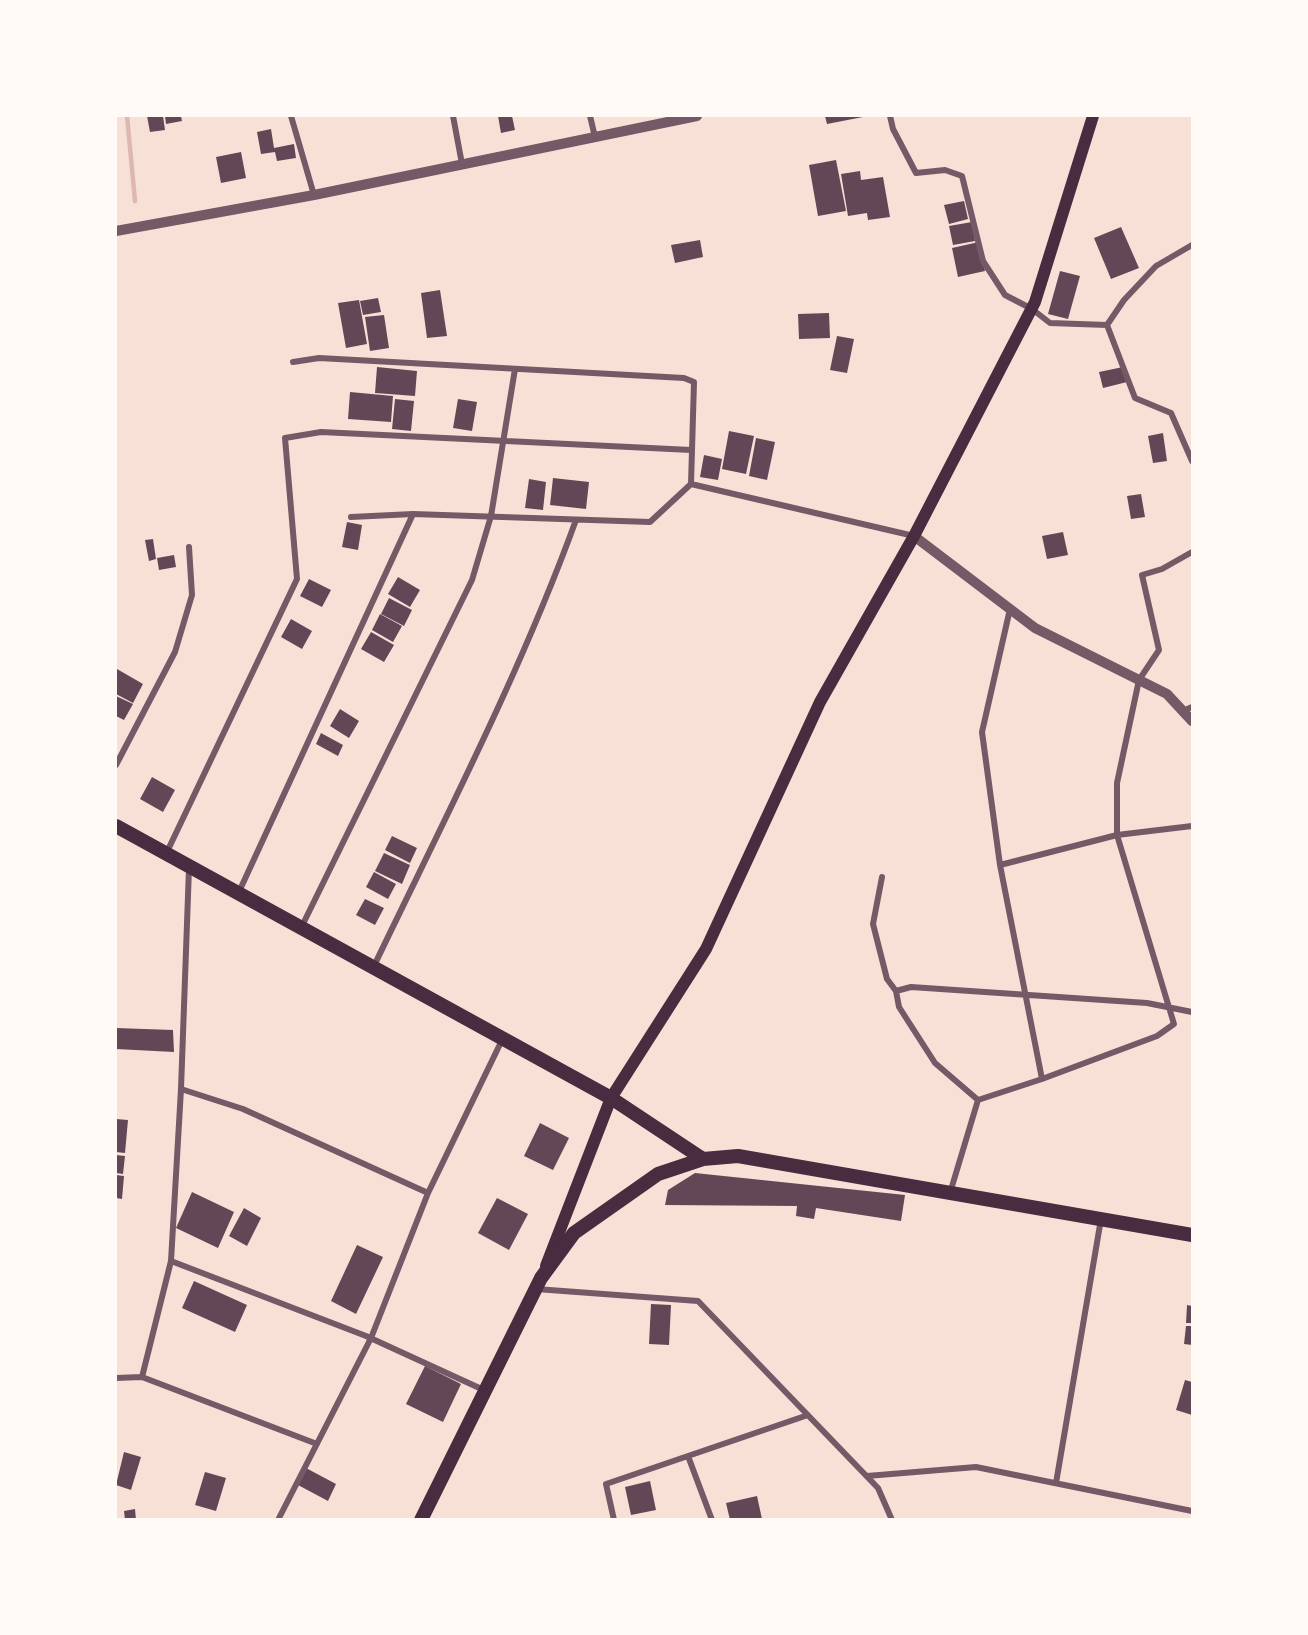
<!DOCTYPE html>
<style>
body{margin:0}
#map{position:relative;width:1308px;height:1635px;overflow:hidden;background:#f7e1d7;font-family:Overpass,sans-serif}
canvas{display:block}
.frame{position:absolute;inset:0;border:117px solid #fffaf5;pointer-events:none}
</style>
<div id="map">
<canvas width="1308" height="1635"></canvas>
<div class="frame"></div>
</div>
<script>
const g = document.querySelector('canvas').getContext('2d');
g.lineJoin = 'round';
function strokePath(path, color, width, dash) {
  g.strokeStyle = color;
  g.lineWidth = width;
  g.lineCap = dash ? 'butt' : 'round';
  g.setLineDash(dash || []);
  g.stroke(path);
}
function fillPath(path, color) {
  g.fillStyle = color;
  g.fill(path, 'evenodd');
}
const stream = new Path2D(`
 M127,116L135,201`);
const building = new Path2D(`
 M147,116H163L165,130L150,132Z
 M165,116H181L182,121L166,124Z
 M498,116H512L515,130L501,133Z
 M825,116H863V117L827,124Z
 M271,129L274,148L294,144L296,158L277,161L275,152L261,154L257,132Z
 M241,152L246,178L221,183L216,157Z
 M836,160L846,211L818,216L809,165Z
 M860,171L861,180L883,177L890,217L868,220L867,213L848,216L841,174Z
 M964,201L968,219L949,224L944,205Z
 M972,222L975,241L953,245L949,226Z
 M1121,227L1139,268L1111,279L1094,238Z
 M700,240L703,257L675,263L671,245Z
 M979,242L985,271L958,277L952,248Z
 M1060,271L1080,276L1068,319L1048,314Z
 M440,290L447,336L427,338L421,293Z
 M378,298L381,312L363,315L360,301Z
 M359,300L367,344L346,348L338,303Z
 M829,313L830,338L799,339L798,314Z
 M384,315L389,348L370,351L365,317Z
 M837,336L854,339L847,373L830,370Z
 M377,367L417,371L415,396L375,393Z
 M1123,367L1127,382L1103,388L1099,372Z
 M350,392L393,396L391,422L348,419Z
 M395,399L414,401L411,431L392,429Z
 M458,399L477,402L472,431L453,428Z
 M729,431L754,436L746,474L722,469Z
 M1163,433L1167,461L1153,463L1148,436Z
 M756,438L775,442L767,480L749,476Z
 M704,455L722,459L718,480L700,477Z
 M553,478L589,482L586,509L550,505Z
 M529,479L546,482L543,510L525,508Z
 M1141,494L1145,517L1131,519L1127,496Z
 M347,522L362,525L358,550L342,547Z
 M1063,532L1068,555L1047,559L1042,536Z
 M153,539L156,559L149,561L145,540Z
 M174,555L176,567L159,570L157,558Z
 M398,577L420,590L410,607L388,594Z
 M309,579L331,590L322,607L300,596Z
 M389,598L412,610L404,626L381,614Z
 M380,614L402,626L393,642L372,630Z
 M291,619L312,631L302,649L281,637Z
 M371,632L394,645L384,662L361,649Z
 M117,669L143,684L133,703L116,694Z
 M116,696L133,704L124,720L116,716Z
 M340,709L359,721L349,738L330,726Z
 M321,733L343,745L338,756L316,744Z
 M152,777L175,790L163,812L140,799Z
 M392,836L417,848L410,863L385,850Z
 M384,853L410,865L402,884L375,871Z
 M374,872L396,884L388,899L366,887Z
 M365,899L384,908L375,925L356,915Z
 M116,1028L173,1030L174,1052L116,1049Z
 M116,1119L128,1120L125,1153L116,1152Z
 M540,1123L569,1138L553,1170L524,1156Z
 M116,1155L125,1156L123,1174L116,1173Z
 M695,1173L905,1195L901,1221L816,1208L814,1219L796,1216L797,1206L665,1205L668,1190Z
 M116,1175L124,1176L122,1199L116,1198Z
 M192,1192L234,1212L218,1248L176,1228Z
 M497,1198L528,1214L509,1250L478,1233Z
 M244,1208L261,1218L247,1246L229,1236Z
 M357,1245L383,1257L356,1314L331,1301Z
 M194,1281L247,1305L235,1332L182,1308Z
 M651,1304L671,1305L669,1345L649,1344Z
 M1187,1305L1192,1306V1323H1186Z
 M1186,1326H1192V1345L1184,1344Z
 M425,1366L461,1384L443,1422L406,1404Z
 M1185,1380L1192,1382V1415L1176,1410Z
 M124,1452L141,1457L131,1490L116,1485Z
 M306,1468L336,1484L328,1501L298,1485Z
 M205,1472L226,1478L216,1511L195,1505Z
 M650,1481L656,1510L631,1515L625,1487Z
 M757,1496L762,1519L730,1520L726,1503Z
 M135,1509L136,1520H125L124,1511Z`);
const minor = new Path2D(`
 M291,116L314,195
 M453,116L462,164
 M590,116L595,137
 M890,116L893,129L916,173L945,170L962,176L983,261L1005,295L1032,309L1050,323L1107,325L1124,300L1156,266L1192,245
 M1107,325L1135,398L1171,413L1192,461
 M293,362L319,358L684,378L694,382L691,484L650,522L413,514L351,517
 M691,484L914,536
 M1183,711L1192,707
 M116,765L175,652L192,595L189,547
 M166,854L297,579L285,438L321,432L691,450
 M1000,865L982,732L1010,609
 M189,868L181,1089L171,1261L366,1336L486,1391
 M882,877L873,924L887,979L896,991L899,1007L935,1063L978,1100
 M238,894L413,514
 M301,928L472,580L491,516L515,369
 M373,968C444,820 520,674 576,520
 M896,991L911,987L1147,1003L1192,1012
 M1042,1079L1000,865L1117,835L1192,826
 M181,1089L243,1109L428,1193
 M978,1100L1042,1079L1157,1036L1174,1024L1117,835V783L1139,680L1159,650L1142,575L1162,569L1192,552
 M950,1193L978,1100
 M536,1289L698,1301L878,1488L892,1520
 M142,1377L317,1444
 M116,1378L142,1377L171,1261
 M688,1456L712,1520
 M867,1476L976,1467L1192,1511
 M1056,1483L1101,1219
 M278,1520L371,1338L428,1193L502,1040
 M614,1520L606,1484L808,1415`);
const tertiary = new Path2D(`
 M116,231L314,195L697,116
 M914,536L1035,628L1167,694L1192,721`);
const secondary = new Path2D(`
 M546,1266L611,1098L706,949L820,702L914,536L1035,302L1093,116`);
const primary = new Path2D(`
 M116,826L611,1098L703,1159
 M421,1520L541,1278L574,1233L658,1174L703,1159L738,1156L1192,1235`);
strokePath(stream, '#dcb8b0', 4.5);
fillPath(building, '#644757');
strokePath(minor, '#755966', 6);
strokePath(tertiary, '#755966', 10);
strokePath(secondary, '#4a2c40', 12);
strokePath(primary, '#4a2c40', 14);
</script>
